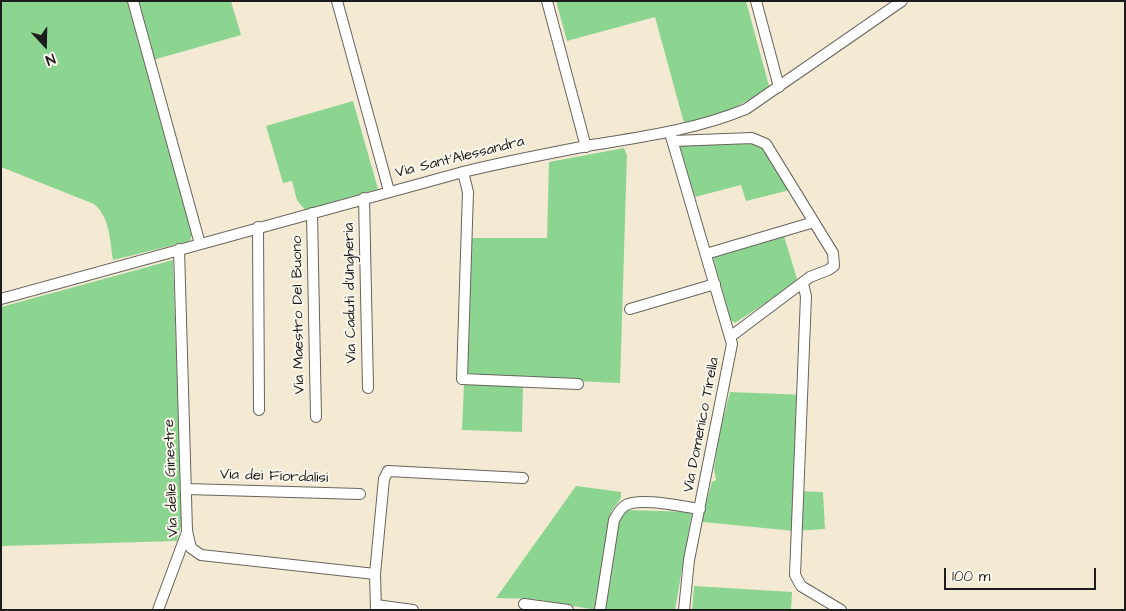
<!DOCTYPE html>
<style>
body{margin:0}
#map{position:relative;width:1126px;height:611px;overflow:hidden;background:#f4ead4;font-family:"Architects Daughter",sans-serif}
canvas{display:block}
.frame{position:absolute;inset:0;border:2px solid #1c1c1c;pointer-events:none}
.north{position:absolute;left:20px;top:20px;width:50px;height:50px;-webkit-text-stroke:4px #fbf7ec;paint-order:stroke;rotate:159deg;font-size:14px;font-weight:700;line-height:20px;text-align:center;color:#1c1c1c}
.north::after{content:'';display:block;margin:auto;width:18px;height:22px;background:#1c1c1c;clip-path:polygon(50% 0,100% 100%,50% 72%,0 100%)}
.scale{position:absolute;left:944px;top:568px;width:152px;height:22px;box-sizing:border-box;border:2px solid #1c1c1c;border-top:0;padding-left:6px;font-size:15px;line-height:18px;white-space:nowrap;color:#1c1c1c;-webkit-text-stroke:4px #fbf7ec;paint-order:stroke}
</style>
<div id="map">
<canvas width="1126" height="611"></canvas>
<div class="frame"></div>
<div class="north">N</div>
<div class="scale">100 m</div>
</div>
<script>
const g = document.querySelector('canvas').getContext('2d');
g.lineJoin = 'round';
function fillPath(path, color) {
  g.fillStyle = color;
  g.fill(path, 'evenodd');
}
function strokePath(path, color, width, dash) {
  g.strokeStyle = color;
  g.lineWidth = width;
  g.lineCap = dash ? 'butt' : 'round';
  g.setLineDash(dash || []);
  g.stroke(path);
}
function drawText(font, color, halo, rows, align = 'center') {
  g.font = font + ' "Architects Daughter",sans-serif';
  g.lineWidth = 4;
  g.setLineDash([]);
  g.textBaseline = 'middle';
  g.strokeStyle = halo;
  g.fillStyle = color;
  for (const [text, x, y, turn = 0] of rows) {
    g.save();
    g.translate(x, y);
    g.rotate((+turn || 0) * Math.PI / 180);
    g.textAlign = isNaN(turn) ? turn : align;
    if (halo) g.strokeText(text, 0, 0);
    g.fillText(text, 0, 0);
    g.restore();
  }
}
const green = new Path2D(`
 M1,1H127L192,234L190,241L113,260C110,242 110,217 94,204L1,167Z
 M137,1H231L241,35L153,60Z
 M556,1H746L769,86L767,90L724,113L684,123L655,17L567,41Z
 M353,101L378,189L305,210L297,200L292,181L283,183L266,126Z
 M752,142L767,152L790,190L746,201L741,185L695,197L679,144Z
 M624,148L627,155L620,383L467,376L470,238H547L549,162Z
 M784,236L798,282L735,323L731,320L713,257Z
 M173,260L182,522L177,541L1,546V307Z
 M464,384L523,386L522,432L462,430Z
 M730,392L806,395L795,491L823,492L825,529L794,531L703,522V514L712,482L716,480L714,469L720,431Z
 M576,486L621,492V498L611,512L596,610L534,599L496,598Z
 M627,510L692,512L675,610H604L618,520Z
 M694,586L792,592L791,610H692Z`);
const minor = new Path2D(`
 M133,1L200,244
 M337,1L389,191
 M547,1L586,147
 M756,1L779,87
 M670,133L732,344L689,560L684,610
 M673,141L752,138L766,144L833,253L834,266L828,270L810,277L730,337
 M463,172L468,192L462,379L578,384
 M364,198L368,388
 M312,213L316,417
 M258,227L259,410
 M179,249L187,531L191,548L201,555L375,574L376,610
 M706,254L814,222
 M803,284L806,296L795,575L801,586L841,610
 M1,299L463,172C504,162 545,154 587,146C641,137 695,130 746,109L902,1
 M630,309L715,284
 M187,489L360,494
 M375,574L384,479L388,471L523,478
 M524,604L568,610
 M376,605L413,610
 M158,610L187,532
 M600,610L614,520C617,515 620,508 626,505C641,497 683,507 700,509`);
const streetNames = [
 ["Via Sant'Alessandra",460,158,-14],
 ["Via Caduti d'Ungheria",351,293,-91],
 ["Via Maestro Del Buono",299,315,-91],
 ["Via Domenico Tirella",702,425,-79],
 ["Via dei Fiordalisi",274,477,2],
 ["Via delle Ginestre",172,478,-92]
];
fillPath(green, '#8cd591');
strokePath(minor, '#68645c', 12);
strokePath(minor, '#fff', 10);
drawText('15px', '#1c1c1c', '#fbf7ec', streetNames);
</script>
